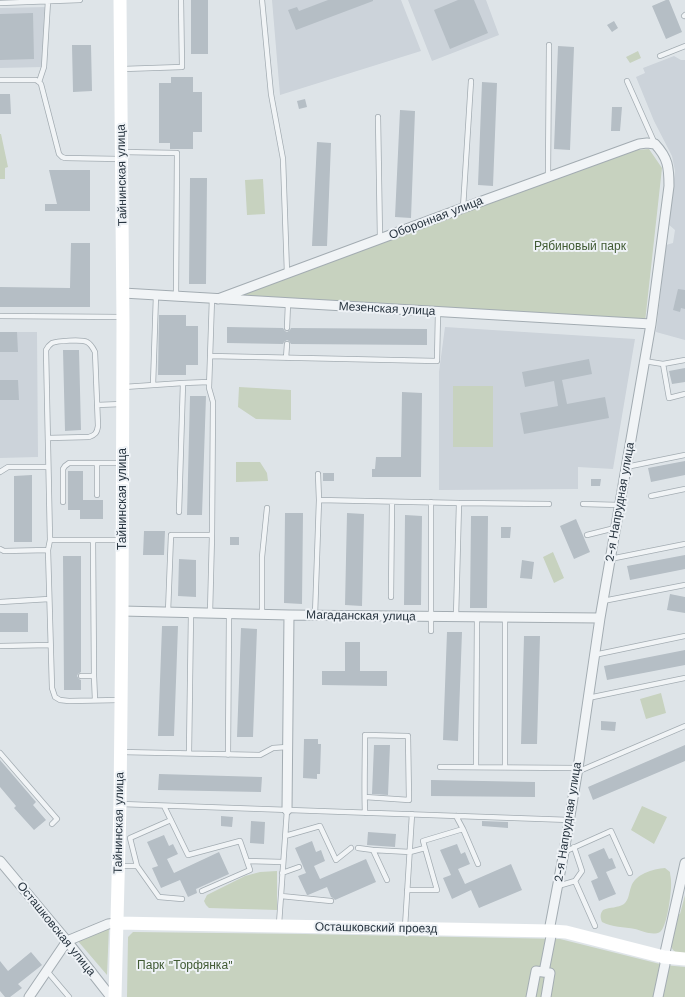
<!DOCTYPE html>
<meta charset="utf-8">
<style>
body{margin:0}
canvas{display:block;background:#dee4e8}
</style>
<canvas width="685" height="997"></canvas>
<script>
const g = document.querySelector('canvas').getContext('2d');
g.lineJoin = 'round';
function fillPath(path, color) {
  g.fillStyle = color;
  g.fill(path, 'evenodd');
}
function strokePath(path, color, width, dash) {
  g.strokeStyle = color;
  g.lineWidth = width;
  g.lineCap = dash ? 'butt' : 'round';
  g.setLineDash(dash || []);
  g.stroke(path);
}
function drawText(font, color, halo, rows, align = 'center') {
  g.font = font + ' "Work Sans",sans-serif';
  g.lineWidth = 4;
  g.setLineDash([]);
  g.textBaseline = 'middle';
  g.strokeStyle = halo;
  g.fillStyle = color;
  for (const [text, x, y, turn = 0] of rows) {
    g.save();
    g.translate(x, y);
    g.rotate((+turn || 0) * Math.PI / 180);
    g.textAlign = isNaN(turn) ? turn : align;
    if (halo) g.strokeText(text, 0, 0);
    g.fillText(text, 0, 0);
    g.restore();
  }
}
const built = new Path2D(`
 M272,0H401L421,51L280,95Z
 M408,0H486L499,35L432,61Z
 M48,7L44,67L0,68V8Z
 M674,56L681,60H685V340L656,332L666,245L673,243L675,230L668,224L675,171L672,156L654,121L636,77L645,73L643,68Z
 M445,327L635,339L613,469L578,467V489L439,490V372Z
 M0,332H37L38,457L0,458Z`);
const green = new Path2D(`
 M638,51L641,58L630,63L626,57Z
 M0,134H1L8,167L5,168V179H0Z
 M649,149L662,168L645,322L232,297L637,150Z
 M263,179L265,214L247,215L245,180Z
 M453,386H493V447H453Z
 M239,387L291,390V420L256,419L238,407Z
 M236,462H260L267,473L268,481L236,482Z
 M553,552L564,578L554,583L543,557Z
 M661,693L666,713L646,719L640,699Z
 M642,806L667,817L654,844L631,830Z
 M665,868L670,872C670,875 671,878 671,881C672,890 667,928 660,932C653,936 642,931 635,929C624,927 612,927 602,922C600,917 600,914 603,910C610,907 618,908 624,904C629,900 629,892 631,887C635,874 653,869 665,868Z
 M277,871V910L209,908L206,905L204,901L207,895L245,876L260,872Z
 M685,895V955C681,954 676,953 673,950C668,943 674,923 675,915L680,914Z
 M109,927L107,975L77,940Z
 M133,932L304,934L560,939L664,965L685,967V997H127L128,937Z`);
const building = new Path2D(`
 M191,0H208V54H191Z
 M328,0H373V1L296,30L288,10L297,7L299,11Z
 M458,0H474L488,33L450,49L434,10Z
 M666,0H669L682,32L666,39L652,6Z
 M33,13L34,59L0,60V14Z
 M614,21L618,28L612,32L607,25Z
 M72,45H91L92,91L73,92Z
 M558,46L574,47L570,150L554,149Z
 M171,77H193V92H202V132H193V149H170V143H159V83H171Z
 M482,82L497,83L493,186L478,185Z
 M0,94H10L11,114H0Z
 M305,99L307,107L299,109L297,101Z
 M612,107H622L620,131H611Z
 M400,110L415,111L411,218L395,217Z
 M317,142L331,143L327,246H312Z
 M49,170H90V211H45V204H57Z
 M190,178H207L206,284H189Z
 M71,243H90V307H0V287L70,288Z
 M678,289L685,290V309L681,308L680,312L673,310Z
 M159,315H186V326H198V365H186V375H158Z
 M227,327L283,328L285,331L287,332L290,330L291,328L427,329V345L291,344L289,341L287,340L284,342L283,344L227,343Z
 M0,332H17L18,352H0Z
 M63,350H79L81,430L65,431Z
 M589,359L592,374L562,380L567,404L605,397L609,418L524,434L520,413L558,406L554,381L525,387L522,372Z
 M685,368V382L672,384L669,371Z
 M0,380H18L19,400H0Z
 M402,392L422,393L421,477H372V469H375L376,457H401Z
 M190,396H206L202,515H187Z
 M685,461V475L651,482L648,468Z
 M68,471H83V500H103V519H80V510H68Z
 M323,473H334V481H323Z
 M32,475V542H14V476Z
 M591,479H601L600,486H591Z
 M285,513H303L302,604L284,603Z
 M347,513L364,514L362,606L345,605Z
 M405,515L422,516L421,605H404Z
 M471,516H488L487,608H470Z
 M576,519L590,552L574,559L560,526Z
 M501,527H511L510,538H501Z
 M144,531H165L164,555H143Z
 M230,537H239V545H230Z
 M685,555V569L630,580L627,566Z
 M63,556H81V672L78,674L77,676L79,679L81,680V690H64Z
 M179,559L196,560V597L178,596Z
 M522,560L534,562L532,579L520,578Z
 M670,594L685,597V613L667,610Z
 M0,613H28V632H0Z
 M162,626H178L174,736H158Z
 M241,628L257,629L253,737H237Z
 M447,632H462L458,741L443,740Z
 M524,636H540L537,744H521Z
 M345,642H360V671H387V686L322,685V671H345Z
 M685,650V665L607,680L604,666Z
 M601,721L616,722L615,731L601,730Z
 M304,739H318V744H321L320,774H317V779L303,778Z
 M374,745H390L388,795L372,794Z
 M685,745V761L593,800L588,787Z
 M0,760L36,802L33,805L46,820L34,830L14,808L16,806L0,787Z
 M159,774L262,777L261,792L158,790Z
 M431,780L535,782V797L431,796Z
 M221,816L233,817L232,827L221,826Z
 M251,821L265,822L264,844L250,843Z
 M482,821L508,822V828L482,826Z
 M368,832L396,834L395,847L367,845Z
 M164,835L169,846L173,844L178,854L167,859L174,873L219,852L229,874L196,889L197,893L188,897L180,880L161,888L152,868L158,866L147,842Z
 M312,841L316,852L321,850L325,861L314,866L320,879L366,859L376,882L335,900L333,898L331,897L327,887L308,895H307L298,876L306,873L295,848Z
 M457,844L461,854L465,852L470,864L458,869L465,884L511,864L522,890L479,908L471,890L452,899L443,878L451,875L440,850Z
 M604,848L609,859L612,858L616,868L606,872L616,894L599,901L591,881L598,878L588,855Z
 M31,952L42,965L18,984L22,988L10,997H5L0,991V961L8,971Z`);
const lane = new Path2D(`
 M262,0L271,94L283,159L287,273
 M0,3L80,0
 M684,16L685,15
 M660,56L685,46
 M123,69L182,67L181,0
 M0,80H36L39,82L41,84L59,154L62,157L65,158L120,159
 M627,81L655,144
 M39,82L44,67L48,1
 M378,117L380,239
 M123,152L177,153L176,296
 M548,177L549,45
 M463,208L471,81
 M212,298L209,388L213,402L212,535
 M0,316L122,317
 M287,328L288,303
 M210,356L437,361L438,312
 M286,358L287,344
 M644,361L663,364L685,360
 M663,364L669,398L685,394
 M153,385L156,295
 M124,387L183,383
 M97,405L122,404
 M48,438L89,437C95,435 97,433 98,426L95,352C93,348 91,344 87,342C82,339 57,341 52,343C49,345 47,348 46,350L50,540L48,550L52,688L55,697L60,700L69,701L119,700
 M97,463V495
 M626,467L685,455
 M0,472L8,467H48
 M651,496L685,489
 M319,500L459,503
 M63,502V469L65,466L69,463H121
 M583,504L619,505
 M179,512L183,383L209,382
 M587,535L615,528
 M50,540H121
 M93,540L94,676L95,700
 M0,549L4,551L48,550
 M610,559L685,544
 M391,597L392,502
 M603,601L685,585
 M0,602L49,599
 M168,612L171,535H212L210,613
 M262,614V557L267,508
 M315,615L319,500L318,474
 M456,617L459,503L549,504
 M431,631V502
 M0,646L50,645
 M594,655L685,636
 M81,676H94
 M588,698L685,678
 M121,752L260,755L273,748L287,747
 M0,753L57,819L52,824
 M189,753L191,613
 M228,755L229,614
 M440,767L578,768
 M476,767L477,617
 M505,767V617
 M577,772L685,726
 M365,797L409,800L408,736L365,735C365,761 364,787 365,813
 M121,804L570,820
 M164,806L188,855L240,841L250,870L202,891
 M456,816L463,829
 M171,820L130,838L137,866L159,897L182,899
 M285,836L320,826L336,860L351,848
 M574,847L582,871L575,881
 M358,848L373,850L387,880
 M425,848L423,841L463,829L478,864
 M373,850L410,852L425,848L437,890H407
 M564,852L611,831L630,873
 M247,861L283,862
 M120,866H137
 M282,873L299,867
 M558,886L575,881L595,926
 M281,896L331,901
 M279,924L287,810
 M405,927L412,814
 M47,971L69,997`);
const street = new Path2D(`
 M123,293L651,324
 M218,299L463,208L639,144L647,143L655,144C668,158 669,167 669,186L651,324L600,618L578,768L564,852L549,931
 M122,611L289,615L600,618
 M287,810L289,615
 M0,861L67,941L111,997
 M67,941L108,924L116,923
 M544,972L552,931
 M29,997L67,941
 M531,997L536,971L550,973L546,997
 M658,997L665,964L664,957L685,863`);
const secondary = new Path2D(`
 M116,923L552,931L566,932L664,957L685,959
 M115,997L120,804L122,611L123,323L120,0`);
const streetNames = [
 ["Тайнинская улица",122,175,-91],
 ["Оборонная улица",436,218,-21],
 ["Мезенская улица",387,309,3],
 ["Тайнинская улица",122,499,-90],
 ["2-я Напрудная улица",620,502,-80],
 ["Магаданская улица",361,616,1],
 ["2-я Напрудная улица",568,822,-81],
 ["Тайнинская улица",119,823,-89],
 ["Осташковский проезд",376,928,1],
 ["Осташковская улица",56,929,51]
];
const parkNames = [
 ["Рябиновый парк",580,246],
 ["Парк \"Торфянка\"",185,965]
];
fillPath(built, '#ccd3da');
fillPath(green, '#c7d2bf');
fillPath(building, '#b5bec5');
strokePath(lane, '#a3acb2', 6);
strokePath(street, '#a3acb2', 11);
strokePath(lane, '#f1f4f6', 4.5);
strokePath(street, '#f1f4f6', 9);
strokePath(secondary, '#fff', 13);
drawText('12px', '#27343f', '#eef2f6', streetNames);
drawText('12px', '#415b34', '#eef2f6', parkNames);
</script>
